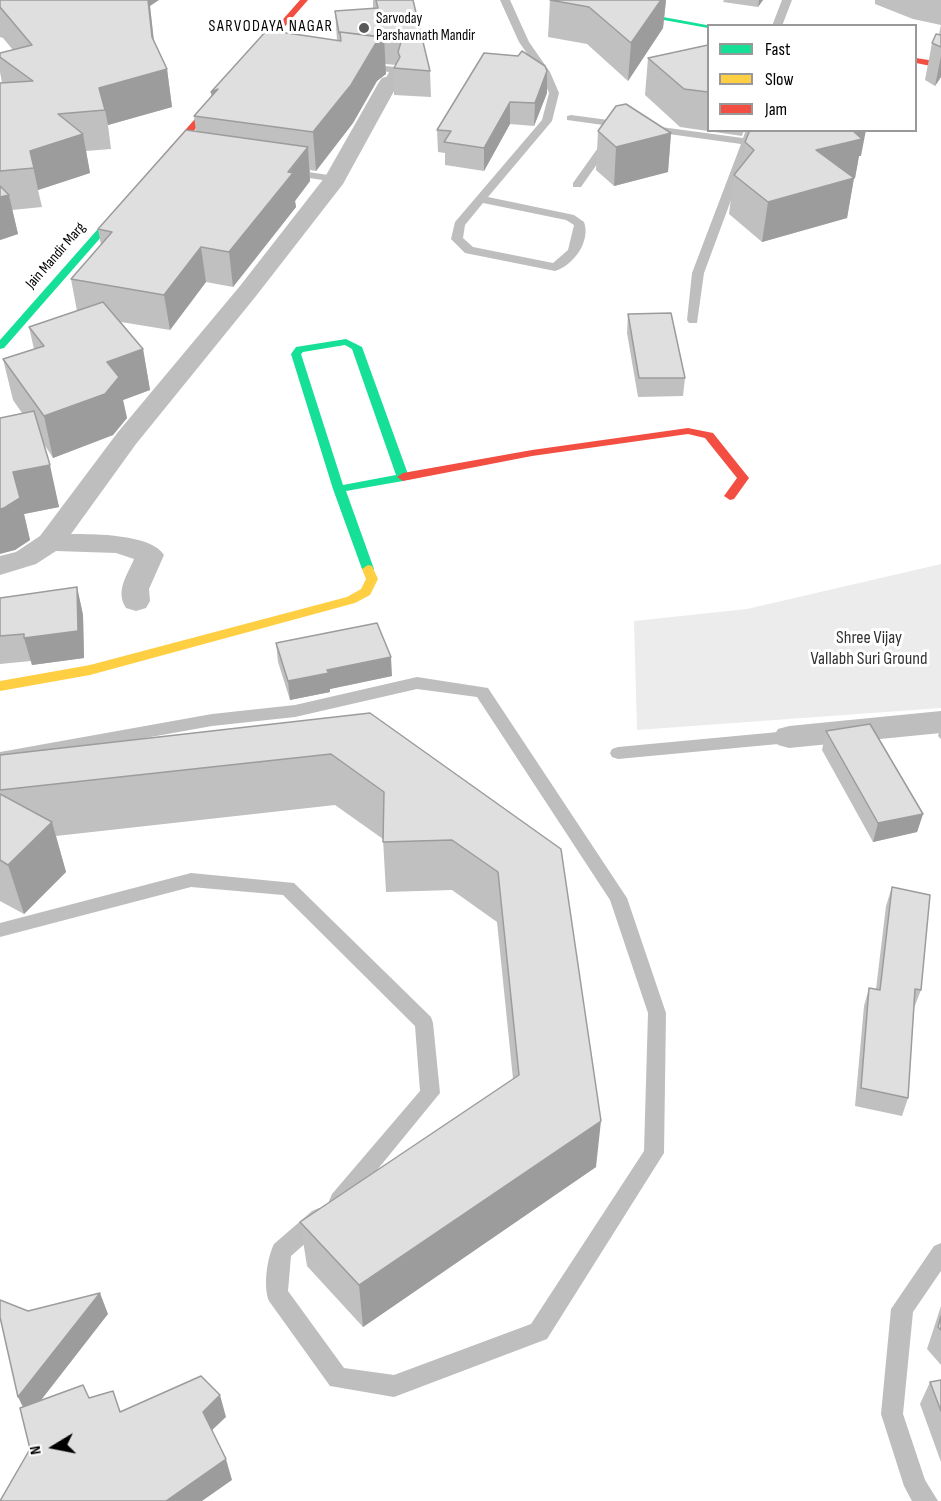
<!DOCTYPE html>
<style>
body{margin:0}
#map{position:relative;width:941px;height:1501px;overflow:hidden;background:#fff;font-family:"Sofia Sans Condensed",sans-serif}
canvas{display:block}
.legend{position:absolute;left:707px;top:24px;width:210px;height:108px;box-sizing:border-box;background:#fff;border:2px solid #999;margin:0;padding:8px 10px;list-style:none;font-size:18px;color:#000}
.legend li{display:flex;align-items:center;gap:12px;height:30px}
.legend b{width:30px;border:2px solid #999}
.north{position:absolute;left:24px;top:1417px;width:60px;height:60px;-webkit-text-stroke:4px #fff;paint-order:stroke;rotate:260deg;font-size:16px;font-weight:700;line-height:24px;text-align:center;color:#000}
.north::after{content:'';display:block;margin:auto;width:21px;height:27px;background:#000;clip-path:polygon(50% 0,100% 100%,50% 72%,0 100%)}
</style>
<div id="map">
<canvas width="941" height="1501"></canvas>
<ul class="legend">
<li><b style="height:8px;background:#16e098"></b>Fast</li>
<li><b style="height:8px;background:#ffcf43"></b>Slow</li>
<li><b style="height:8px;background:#f24e42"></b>Jam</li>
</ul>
<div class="north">N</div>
</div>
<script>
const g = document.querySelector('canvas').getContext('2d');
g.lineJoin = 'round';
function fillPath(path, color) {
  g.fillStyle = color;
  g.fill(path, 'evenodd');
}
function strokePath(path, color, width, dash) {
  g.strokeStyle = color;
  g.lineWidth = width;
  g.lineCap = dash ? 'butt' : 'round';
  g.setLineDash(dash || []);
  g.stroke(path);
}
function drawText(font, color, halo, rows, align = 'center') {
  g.font = font + ' "Sofia Sans Condensed",sans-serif';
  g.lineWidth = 6;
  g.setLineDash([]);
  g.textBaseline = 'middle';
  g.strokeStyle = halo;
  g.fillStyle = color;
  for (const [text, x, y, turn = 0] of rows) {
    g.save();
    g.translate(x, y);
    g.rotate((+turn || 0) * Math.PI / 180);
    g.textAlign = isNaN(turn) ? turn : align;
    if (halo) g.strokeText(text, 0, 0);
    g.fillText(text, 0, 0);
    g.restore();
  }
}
const green = new Path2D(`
 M941,564V708L637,730L634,621L747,609Z`);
const lane = new Path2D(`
 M500,0H510L529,42L550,72L559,93L552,121L488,197L574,215L584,222C591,241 574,265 555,271L465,253L451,239L455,222L542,120L549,93L540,72L519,42ZM483,203L566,220L574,225L568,250L553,263L473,247L463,238L465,225Z
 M782,0H792L782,26H772Z
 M365,64L396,67L401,70L393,84L389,85L384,82L389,72L361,69L360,67Z
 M571,115L743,138L746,130H757L704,273L697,323H689L687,320L692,273L741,144L567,120V116Z
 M609,137L614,140L581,187H573V183L605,138Z
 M288,169L335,176L341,179L335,182L284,174L282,172Z
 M417,677L488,688L627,898L666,1013L664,1153L547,1339L394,1397L330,1386L269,1301C263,1287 267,1258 274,1244L312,1211L319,1208L326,1211L329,1218L326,1225L291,1256L288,1291L344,1368L394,1375L531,1324L644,1151L648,1013L610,900L477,697L417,689L295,717L212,726L0,764V752L212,714L295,705Z
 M789,731L795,733L797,737L795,741L789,743L618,759L612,757L610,753L612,749L618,747Z
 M191,873L294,883L431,1017L433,1023L440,1093L346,1208L339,1210L332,1208L329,1201L332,1194L420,1091L415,1026L283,895L191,887L0,937V923Z
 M941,1243V1271L913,1312L903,1414L925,1480L938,1501H912L904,1486L881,1414L891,1309L934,1246Z`);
const street = new Path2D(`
 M389,76L396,78L399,82L343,184L256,296L136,444L71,534C94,534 151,534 164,555L149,589L150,601L146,608L136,611L126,608C115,591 127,576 134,559L116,553L56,551L36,564L0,575V556L16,552L40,536L118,432L240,286L325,177L379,82L382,78Z
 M941,711V733L789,748L778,745L773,737L778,729L789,726Z`);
const fast = new Path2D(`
 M553,0H571L712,26H708V28Z
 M164,154L172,156L4,348L0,349V340Z
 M346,339L362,347L409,477L403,481L346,491L374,569L368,573L362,569L333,489L291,354L296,347ZM345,345L352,349L396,475L343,485L301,354L303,352Z`);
const slow = new Path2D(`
 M368,565L372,566L378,579L370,595L355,603L90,675L0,691V681L90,665L347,597L361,589L366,579L362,569Z`);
const jam = new Path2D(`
 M300,0H308L170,158H164V154Z
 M916,58L941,62V68L916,63Z
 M688,428L713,433L749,478L734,499L730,500L724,496L737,478L705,438L688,434L532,456L403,481L397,477L403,473L532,450Z`);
const wall = new Path2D(`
 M0,0L150,6L154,40L167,69L172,107L108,125L111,149L86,151L90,173L38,190L42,207L12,210L18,234L0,240V83H2L0,72V53L13,50L3,38L0,37Z
 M373,0H413L430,71L431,97L394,95V68L396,65L385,64L386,74L377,81L353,123L316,171L310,170V181L295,201L296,207L233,287L206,282L170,330L121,322L143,349L150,390L123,400L127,418L113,435L53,458L44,444L59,507L24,514L30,540L15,550L22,413L13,400L3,359L34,349L29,327L77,311L71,279L101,245L98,229L196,132L194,116L337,40L335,11L373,9Z
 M550,0H666L663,28L628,81L587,44L548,37Z
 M724,0H763L758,7L723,2Z
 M875,0H941V77L935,86L925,80L932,43L939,34L941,25L913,19L875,4Z
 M708,45V130H744L742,136L680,127L645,95L648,58Z
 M518,56L547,93L534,126L510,124L484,171L445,165V153L438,152L437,130Z
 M598,131L671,133L668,172L614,186L596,170Z
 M745,142L861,156H859L855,178H854L847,218L762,242L729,214L734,175L743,164Z
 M628,314L685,378L683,396L638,397L627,333Z
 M77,587L83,615L84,658L32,665L31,661L0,664V598Z
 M276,643L392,676L330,689V692L290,700L278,662Z
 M370,713L561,849L596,1167L363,1327L307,1266L300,1222L513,1079L497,922L452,890L386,892L383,839L335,805L56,836L66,872L24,914L0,901V755Z
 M941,724V739L938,736Z
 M826,731L923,814L917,832L873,842L822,750Z
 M892,887L921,990L914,1008L908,1098L902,1116L855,1106L864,1006L869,988L876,989L886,906Z
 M941,1306V1365L927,1349Z
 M941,1380V1462L920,1404L930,1382Z`);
const shadedWall = new Path2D(`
 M148,0H159L150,6L157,72L167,69L172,107L108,125L105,110L99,88L152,37Z
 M661,0H666L663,28L628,81L631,43Z
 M759,0H763L758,7Z
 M384,37L386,74L377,81L353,123L316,171L313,132L376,43Z
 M941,56V77L935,86Z
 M547,71V93L534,126L535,103Z
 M218,89L214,119L211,92Z
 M510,102V124L484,171V148Z
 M839,130H866L861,156H859L855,178L809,189L816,150Z
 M671,133L668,172L614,186L616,147Z
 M83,134L90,173L38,190L30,151Z
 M308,147L310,181L295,201L296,207L233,287L229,252Z
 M854,178L847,218L762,242L768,202Z
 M9,195L18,234L0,240V197Z
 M201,247L206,282L170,330L164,295Z
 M143,349L150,390L123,400L127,418L113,435L53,458L44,416L107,362Z
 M50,465L59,507L24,514L30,540L15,550L0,554V509L13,472Z
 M77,587L83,615L84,658L32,665L24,638Z
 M391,657L392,676L330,689V692L290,700L288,681L327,670Z
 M923,814L917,832L873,842L878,823Z
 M52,822L66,872L24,914L8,865Z
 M601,1121L596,1167L363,1327L359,1285Z
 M100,1293L108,1314L28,1417L18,1397Z
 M220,1395L226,1417L209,1433L203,1412Z
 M226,1459L232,1480L202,1501H166Z`);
const building = new Path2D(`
 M0,0H148L152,37L167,69L99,88L105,110L58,114L83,134L30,151L34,168L0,171V83L33,81L0,57V53L32,45L0,7Z
 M376,0H413L430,71L394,68L400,57L398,52L401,42L395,39L340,32V33H339L335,11L378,8Z
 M550,0H661L631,43L589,7Z
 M267,30L341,41L340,32L384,37L376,43L351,85L313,132L194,116L218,89L211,92Z
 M936,34L941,35V47L932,43Z
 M708,45V92L684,89L648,58Z
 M522,51L545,66L547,71L535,103L510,102L484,148L444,142L451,131L437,130L484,53L518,56Z
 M626,104L671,133L616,147L598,131L616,106Z
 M186,130L308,147L288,172L293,173L229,252L201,247L164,295L71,279L112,232L98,229Z
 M750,130H852L862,139L816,150L854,178L768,202L734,175L754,150L745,142Z
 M0,186L9,195L0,197Z
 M103,302L143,349L107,362L119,377L105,394L44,416L3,359L44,346L29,327Z
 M671,313L685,378H639L628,314Z
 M34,411L50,465L13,472L20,498L4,508L0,509V418Z
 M77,587L78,631L24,638V634L0,636V598Z
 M377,623L391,657L327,670L329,673L288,681L276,643Z
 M370,713L561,849L601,1121L359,1285L300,1222L519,1075L498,872L452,840L383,842L384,792L331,754L0,790V755Z
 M870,724L923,814L878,823L826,731Z
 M0,794L52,822L8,865L0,860Z
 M892,887L930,895L921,990L915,989L908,1098L861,1088L869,988L880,990Z
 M100,1293L18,1397L0,1317V1300L28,1311Z
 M941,1316V1330L938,1327Z
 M201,1376L220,1395L203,1412L226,1459L166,1501H0L30,1449L20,1408L83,1385L89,1398L113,1391L120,1412Z
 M941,1380V1411L930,1382Z`);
const markers = [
 [364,28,6,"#595959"]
];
const farPoinames = [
 ["Sarvoday",376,19],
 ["Parshavnath Mandir",376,36]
];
const farStreetnames = [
 ["Jain Mandir Marg",56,256,-49]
];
const farNeighbourhoodnames = [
 ["SARVODAYA NAGAR",271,27]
];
const parkNames = [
 ["Shree Vijay",869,638],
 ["Vallabh Suri Ground",869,659]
];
fillPath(green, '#ececec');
fillPath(lane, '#bebebe');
fillPath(street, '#bebebe');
fillPath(fast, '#16e098');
fillPath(slow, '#ffcf43');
fillPath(jam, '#f24e42');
fillPath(wall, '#c0c0c0');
fillPath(shadedWall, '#9c9c9c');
fillPath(building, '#dfdfdf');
strokePath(building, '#9c9c9c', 1.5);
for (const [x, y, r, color] of markers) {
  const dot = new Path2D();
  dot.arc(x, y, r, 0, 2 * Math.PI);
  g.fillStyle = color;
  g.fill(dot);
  strokePath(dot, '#fff', 2);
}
drawText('15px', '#000', '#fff', farPoinames, 'left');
drawText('15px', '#000', '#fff', farStreetnames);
g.letterSpacing = '1.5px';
drawText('16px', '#000', '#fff', farNeighbourhoodnames);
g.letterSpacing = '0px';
drawText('18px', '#333', '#fff', parkNames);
</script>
